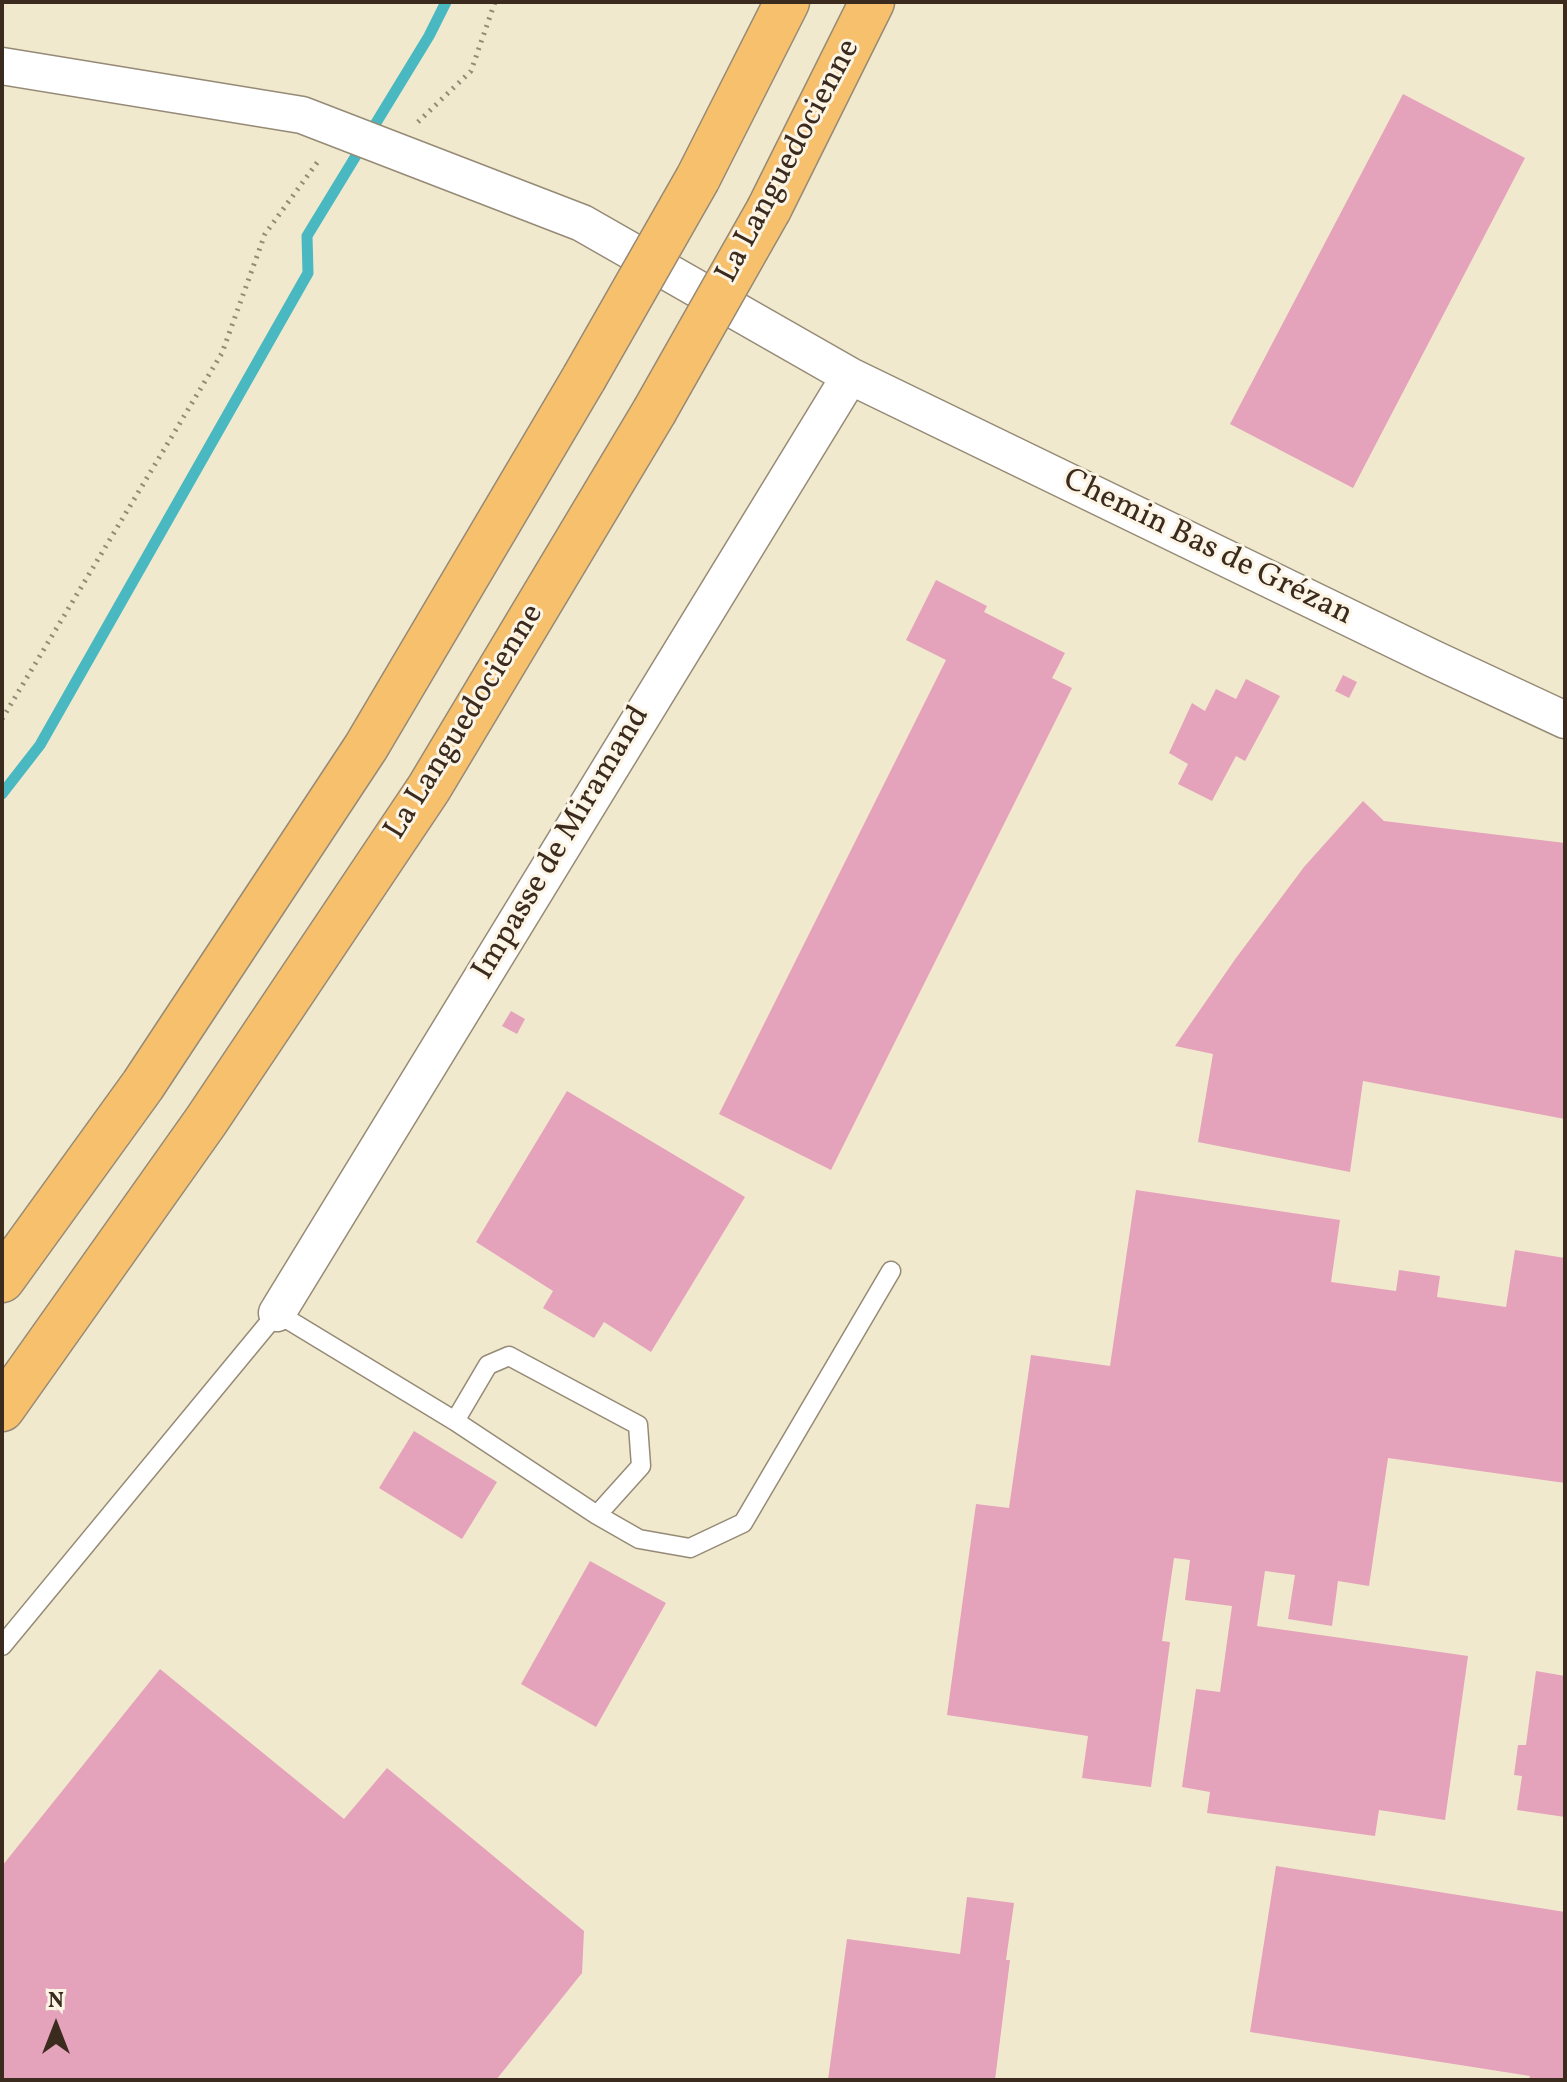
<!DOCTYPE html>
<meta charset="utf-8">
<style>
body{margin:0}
#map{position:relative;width:1567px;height:2082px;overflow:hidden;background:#f0e9ce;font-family:Vollkorn,serif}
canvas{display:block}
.frame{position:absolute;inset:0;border:4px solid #3b2a1e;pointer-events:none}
.north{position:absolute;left:16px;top:1986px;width:80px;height:80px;-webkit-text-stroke:6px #fcf5e5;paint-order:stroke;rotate:0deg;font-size:22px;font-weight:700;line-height:32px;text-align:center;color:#3b2a1e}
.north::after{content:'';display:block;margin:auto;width:28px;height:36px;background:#3b2a1e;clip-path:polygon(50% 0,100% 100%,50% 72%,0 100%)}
</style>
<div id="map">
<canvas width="1567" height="2082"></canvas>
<div class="frame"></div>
<div class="north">N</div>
</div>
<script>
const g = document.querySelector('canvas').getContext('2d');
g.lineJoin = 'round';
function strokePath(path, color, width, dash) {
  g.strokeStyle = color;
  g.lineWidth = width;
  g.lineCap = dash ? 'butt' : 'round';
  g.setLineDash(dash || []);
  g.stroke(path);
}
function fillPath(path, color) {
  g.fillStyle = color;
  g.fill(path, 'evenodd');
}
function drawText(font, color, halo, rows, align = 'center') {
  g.font = font + ' Vollkorn,serif';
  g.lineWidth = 6;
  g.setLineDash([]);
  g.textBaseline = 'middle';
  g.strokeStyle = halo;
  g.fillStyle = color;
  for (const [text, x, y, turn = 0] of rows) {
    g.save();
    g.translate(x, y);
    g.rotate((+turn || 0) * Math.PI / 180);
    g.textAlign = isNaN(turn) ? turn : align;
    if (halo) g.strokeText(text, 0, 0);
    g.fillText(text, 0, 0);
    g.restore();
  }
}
const stream = new Path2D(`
 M2,794L40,745L308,273L307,236L429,36L446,2`);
const building = new Path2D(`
 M1403,94L1525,158L1353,488L1230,424Z
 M936,580L987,606L984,612L1065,653L1052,678L1072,688L831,1170L719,1114L946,660L906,640Z
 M1343,675L1357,682L1349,698L1335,691Z
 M1246,679L1280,696L1245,761L1236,756L1212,801L1178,784L1188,764L1169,753L1192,703L1205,711L1216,689L1236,699Z
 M1363,801L1384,821L1565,843V1119L1363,1081L1350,1172L1198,1142L1213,1054L1175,1046L1236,958L1304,867Z
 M511,1011L525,1019L517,1034L502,1026Z
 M567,1091L745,1197L651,1352L604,1322L594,1338L543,1308L553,1291L476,1242Z
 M1136,1190L1340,1220L1331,1282L1396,1291L1399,1270L1440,1276L1437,1297L1506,1307L1515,1250L1565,1258V1483L1388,1458L1369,1586L1338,1581L1332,1626L1288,1619L1295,1575L1265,1571L1257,1626L1468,1656L1445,1820L1379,1810L1375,1836L1207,1813L1210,1792L1182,1787L1196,1689L1220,1692L1232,1606L1185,1600L1190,1560L1174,1558L1162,1641L1170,1642L1151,1787L1082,1778L1088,1736L947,1715L976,1504L1009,1508L1031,1355L1110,1366Z
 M414,1431L497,1482L462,1539L379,1488Z
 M590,1561L666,1603L596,1727L521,1684Z
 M160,1669L344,1819L387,1768L584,1931L582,1973L496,2080H2V1866Z
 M1536,1671L1565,1676V1817L1517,1810L1522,1776L1514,1775L1518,1745H1526Z
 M1276,1866L1565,1912V2080H1529L1530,2076L1250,2032Z
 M967,1897L1014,1903L1006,1960H1010L995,2080H828L847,1939L960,1954Z`);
const path = new Path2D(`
 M418,122L471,71L495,2
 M2,719L222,353L265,234L319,160`);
const lane = new Path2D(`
 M597,1515L639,1539L690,1548L743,1523L891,1271
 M2,1646L277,1313L455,1421L597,1515L641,1466L638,1425L509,1356L488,1365L455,1421`);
const street = new Path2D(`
 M2,66L302,115L582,223L850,376L1434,659L1565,720
 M277,1313L850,376`);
const highway = new Path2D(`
 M698,178L787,2
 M769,209L872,2
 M2,1280L143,1085L366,747L584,378
 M2,1409L206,1121L429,788L654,412`);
const highwayBridge = new Path2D(`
 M584,378L698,178
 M654,412L769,209`);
const streetNames = [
 ["La Languedocienne",790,162,-62],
 ["Chemin Bas de Grézan",1207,549,26],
 ["La Languedocienne",466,723,-58],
 ["Impasse de Miramand",563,844,-59]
];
strokePath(stream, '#49b8c1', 11);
fillPath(building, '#e5a2bb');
strokePath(lane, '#968a76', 21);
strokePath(street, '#968a76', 39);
strokePath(highway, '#968a76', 47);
strokePath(path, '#968a76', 5, [2, 6]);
strokePath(lane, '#fff', 18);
strokePath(street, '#fff', 36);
strokePath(highway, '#f7c06c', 44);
strokePath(highwayBridge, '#968a76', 47, []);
strokePath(highwayBridge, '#f7c06c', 44);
drawText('32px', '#3b2a1e', '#fcf5e5', streetNames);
</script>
